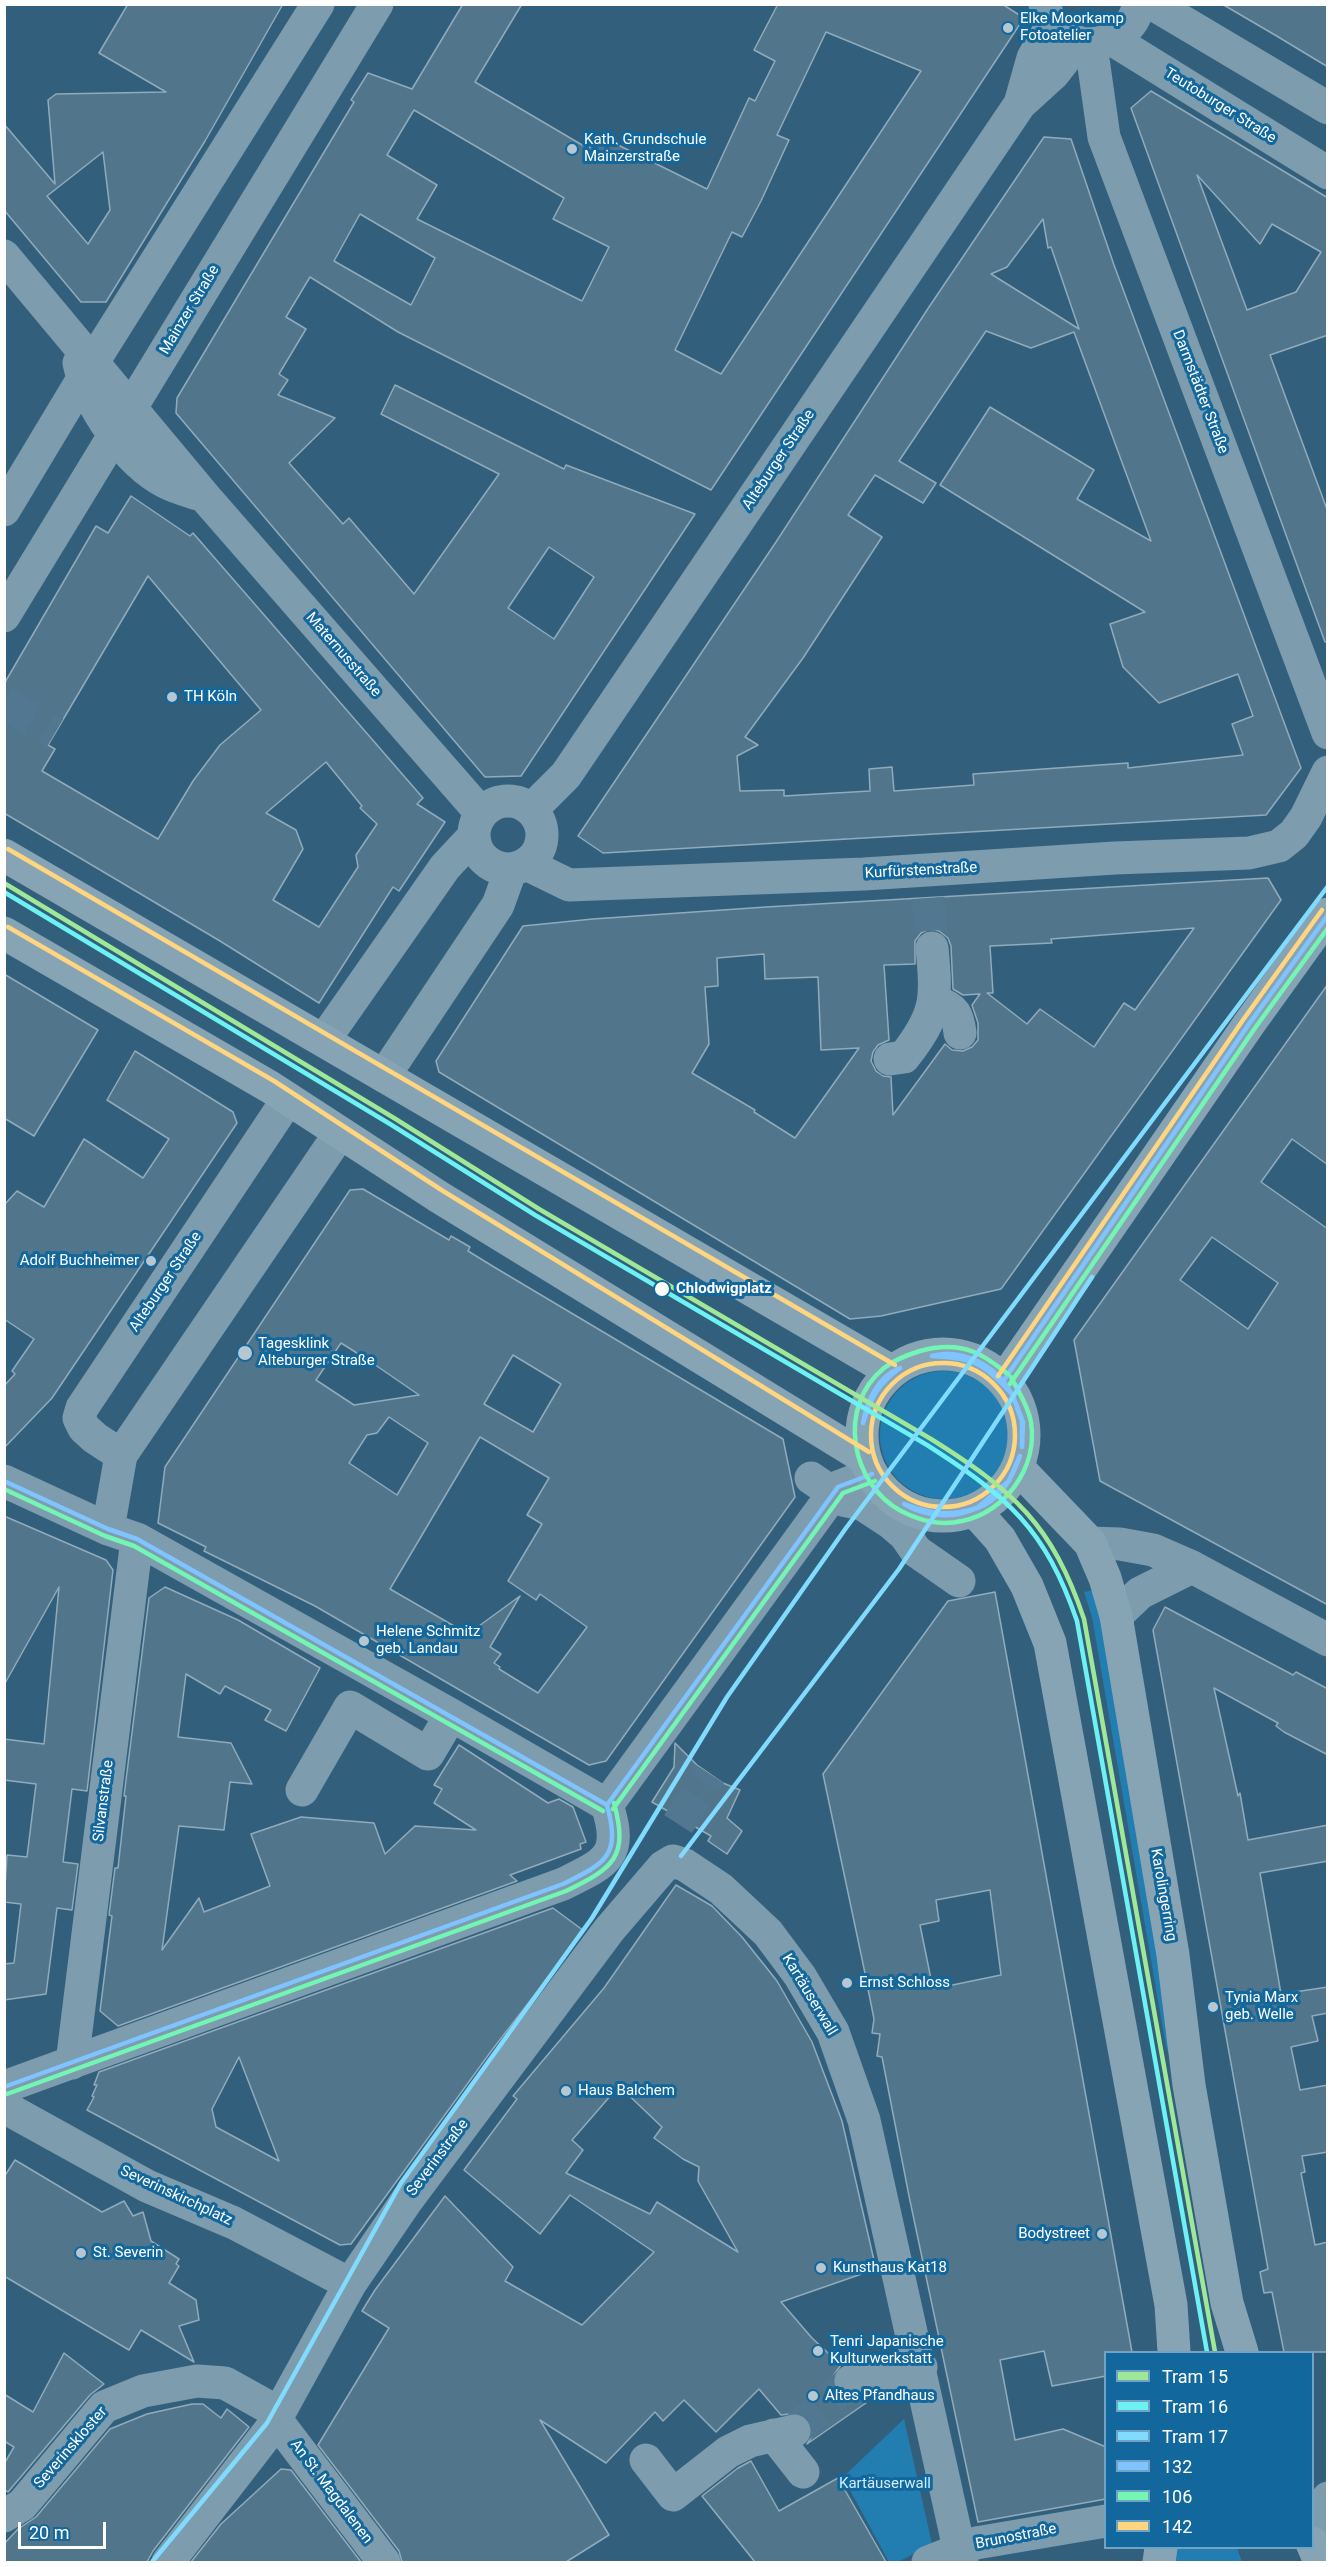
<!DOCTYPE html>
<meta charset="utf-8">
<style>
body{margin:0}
#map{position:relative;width:1332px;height:2567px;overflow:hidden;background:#32607c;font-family:Roboto,sans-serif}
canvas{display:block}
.frame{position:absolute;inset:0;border:6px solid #fff;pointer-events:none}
.legend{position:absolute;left:1104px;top:2351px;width:210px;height:198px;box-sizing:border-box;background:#12679c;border:2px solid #71a4c4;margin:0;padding:8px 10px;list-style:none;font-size:18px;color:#fff}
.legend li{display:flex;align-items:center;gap:12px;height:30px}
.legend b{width:30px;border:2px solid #71a4c4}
.scale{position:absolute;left:18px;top:2522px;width:88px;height:27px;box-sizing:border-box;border:3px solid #fff;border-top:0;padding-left:8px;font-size:18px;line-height:21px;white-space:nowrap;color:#fff;-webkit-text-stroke:4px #12679c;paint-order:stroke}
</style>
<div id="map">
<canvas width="1332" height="2567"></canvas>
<div class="frame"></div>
<ul class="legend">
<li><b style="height:8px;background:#9ee897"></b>Tram 15</li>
<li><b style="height:8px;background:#6df1f3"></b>Tram 16</li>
<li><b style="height:8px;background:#80dbff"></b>Tram 17</li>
<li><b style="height:8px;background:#80c4ff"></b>132</li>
<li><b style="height:8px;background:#73f6b3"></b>106</li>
<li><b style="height:8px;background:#ffd580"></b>142</li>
</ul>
<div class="scale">20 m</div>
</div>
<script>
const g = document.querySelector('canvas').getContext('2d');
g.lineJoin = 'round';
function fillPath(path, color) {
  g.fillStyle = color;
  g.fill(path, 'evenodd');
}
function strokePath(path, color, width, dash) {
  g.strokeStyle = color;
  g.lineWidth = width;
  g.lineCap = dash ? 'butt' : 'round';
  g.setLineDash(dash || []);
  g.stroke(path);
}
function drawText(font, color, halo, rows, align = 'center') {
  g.font = font + ' Roboto,sans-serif';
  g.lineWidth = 6;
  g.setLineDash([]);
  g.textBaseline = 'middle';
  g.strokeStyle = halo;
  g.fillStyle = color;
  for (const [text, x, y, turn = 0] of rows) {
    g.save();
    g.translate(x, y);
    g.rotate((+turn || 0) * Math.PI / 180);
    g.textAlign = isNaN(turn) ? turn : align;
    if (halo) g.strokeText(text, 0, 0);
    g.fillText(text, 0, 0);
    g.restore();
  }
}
const green = new Path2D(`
 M880 1435a64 64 0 1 1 128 0a64 64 0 1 1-128 0Z
 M1096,1590L1161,1957L1169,2055L1166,2047L1092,1617L1084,1592Z
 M904,2419L932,2544L898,2562H889L843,2477Z
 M1169,2548H1237L1242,2562H1168Z`);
const building = new Path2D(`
 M128,4H283L205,141L106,302H81L4,210V124L55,184L48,100L56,94L166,92L99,53ZM103,152L110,210L88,244L47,196Z
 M463,4H522L475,82L589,149L596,134L707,189L749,98L755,101L775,61L754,50L778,4H1002L1024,18L711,490L398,332L310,277L286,317L306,329L279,374L288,380L278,395L335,418L289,463L343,524L349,518L414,594L499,474L381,414L395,385L564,469L566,465L695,514L521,776L485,777L176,413L177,398L354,102L351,100L368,73L412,89ZM826,32L921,71L721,374L675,350L732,232L742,237L761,201L789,140L777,135ZM414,110L564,198L553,219L609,247L582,301L417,219L437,185L387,155ZM360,214L435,258L411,305L334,261ZM549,547L594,577L554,639L508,608Z
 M1222,4H1328V67L1275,35Z
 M1151,91L1328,198V335L1270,355L1328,512V641L1325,642L1302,579L1131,108ZM1197,175L1260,244L1272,224L1321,252L1296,292L1247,310Z
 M1044,137L1071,139L1114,265L1301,768L1266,815L603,853L578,836L776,542L929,307ZM1043,219L1048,248L1051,247L1079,329L991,274L1007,267ZM986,331L1031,348L1074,332L1151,541L1077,499L1094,470L990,407L940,485L1145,612L1110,624L1123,667L1159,703L1238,674L1253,716L1232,724L1243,755L1128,768V763L973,774L974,785L894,791L892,767L869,769L870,791L784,796V790L740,791L737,756L758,745L745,737L803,658L882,537L848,515L875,475L923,503L936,483L899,461Z
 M131,496L190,536L193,533L423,798L417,804L445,822L399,891L393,887L319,1003L220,941L4,813V684L96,526L108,533ZM148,576L261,710L220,745L193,781L158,839L42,771L55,749L48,745ZM326,762L362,806L360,808L377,824L356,855L358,867L319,927L273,900L303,849L296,830L266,813Z
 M1268,878L1281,900L1001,1289L881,1316L850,1319L439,1072L436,1061L523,926L593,919L766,907ZM1194,928L1135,1010L1124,1003L1094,1047L1040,1009L1027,1024L987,993H993L990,946L1052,943L1051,939ZM930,929L939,931L948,938L951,946L953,989L963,995L980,994L972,1005L978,1023V1040L972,1047L963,1051L952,1050L945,1044L893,1115L891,1077L883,1076L876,1071L871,1061L873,1052L878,1045L889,1040L884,965L915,964V941L921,933ZM764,954L765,979L818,977L821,1050L859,1048L795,1138L754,1112L755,1110L692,1073L709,1044L705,987L718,986L717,958Z
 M4,974L98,1030L34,1136L4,1118Z
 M1328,984V1165L1292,1139L1261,1182L1328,1229V1605L1100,1481L1074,1340ZM1212,1237L1278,1283L1248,1329L1180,1280Z
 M135,1051L233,1112L237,1123L52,1398L4,1448V1386L15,1374L12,1371L34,1339L4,1319V1205L17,1191L44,1207L84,1139L143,1178L169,1139L107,1100Z
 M363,1189L449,1240L451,1236L470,1247L468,1251L494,1267L783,1439L795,1497L606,1761L589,1765L315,1606L204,1551L206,1547L158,1523L165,1467L350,1190ZM341,1343L368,1360L419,1395L354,1405L316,1380ZM513,1355L561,1384L533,1432L484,1404ZM389,1417L428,1443L397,1495L349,1463L367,1435L377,1433ZM480,1437L549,1478L527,1515L542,1524L508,1581L536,1600L540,1594L587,1627L538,1693L499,1669L500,1667L494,1663L501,1654L490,1647L520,1596L468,1634L390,1589Z
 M4,1516L106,1560L113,1570L87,1791L72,1789L63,1862L78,1864L72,1910L57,1908L46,1994L4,2000V1964L14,1963L21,1904L4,1902L7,1855L27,1857L36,1784L4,1780V1739L44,1744L59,1587L4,1685Z
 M165,1587L238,1620L320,1668L286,1731L265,1720L271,1710L225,1686L220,1694L186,1674L178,1737L231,1743L252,1784L230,1782L224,1830L179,1826L162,1950L199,1898L204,1912L270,1886L251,1834L301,1817L374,1823L385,1854L415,1826L476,1830L434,1803L442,1789L434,1785L459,1745L548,1803L559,1799L573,1807L586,1842L580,1844L581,1849L510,1875L517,1881L118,2026L100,2011L112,1916L109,1915L115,1868H118L126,1796H124L149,1598Z
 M995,1592L1132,2352H1106V2376L1052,2386L1044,2351L1000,2360L1015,2440L1063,2429L1106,2447V2499L978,2522L909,2196L882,2057L877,2056L880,2034L872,2033L874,2019L868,1989L861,1982L866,1978L823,1774L948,1601ZM990,1890L1001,1975L933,1989L920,1925L939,1921L936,1900Z
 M1165,1607L1293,1675L1296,1672L1328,1689V1755L1284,1732L1276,1726L1278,1723L1214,1688L1238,1796L1240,1793L1248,1840L1328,1825V1861L1260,1873L1281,1994L1328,1987V2013L1312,2016L1318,2041L1291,2047L1300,2090L1328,2085V2152L1302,2156L1305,2172L1301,2173L1315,2245L1328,2242V2352H1284L1272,2292L1264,2293L1260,2272L1268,2269L1153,1630Z
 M675,1743L697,1765L723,1783L740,1790L727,1818L742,1831L727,1854L708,1841L711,1836L652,1802L674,1767Z
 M676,1885L712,1906L742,1937L777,1981L812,2042L842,2121L876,2269L781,2302L812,2338L841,2365L833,2376V2385L837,2393L846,2399L863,2398L866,2403L807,2444L812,2436V2427L808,2419L799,2413L781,2415L759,2389L716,2432L684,2400L663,2421L655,2412L606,2463L540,2420L609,2535L566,2562H402L399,2551L318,2445L389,2328L362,2311L375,2290L445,2196L513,2267L505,2281L582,2325L654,2252L570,2195L540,2234L464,2170L517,2099L513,2096L604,1988ZM619,2086L662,2127L654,2138L683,2159L699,2167L698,2181L738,2252L657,2202L650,2214L566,2173L583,2150L572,2140Z
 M553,1908L584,1931L492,2050L351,2244L340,2245L87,2110L94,2097L92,2096L97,2085H94L99,2072ZM239,2057L279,2161L216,2127L212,2109Z
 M15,2160L102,2212L124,2201L133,2216L143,2212L151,2241L179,2259L176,2264L179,2266L169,2283L196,2300L199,2320L179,2326L194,2362L141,2330L129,2350L4,2276V2177Z
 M64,2353L104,2384L90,2395L8,2492L4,2489V2464L14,2447L4,2441V2394L33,2412Z
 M192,2404H203L221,2418L227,2409L249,2427L153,2551L147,2562H4V2544L18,2529L36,2517L110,2429L147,2414Z
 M751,2461L779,2511L838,2478L886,2562H755L702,2496L738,2468Z
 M281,2469L291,2470L361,2562H191L221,2524Z`);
const minorTunnel = new Path2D(`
 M4,703L55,733
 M928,898L932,948
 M678,1824L710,1774
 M794,2431L851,2381`);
const minor = new Path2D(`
 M1045,4C1051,58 1128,56 1139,4
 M1153,4L1328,108
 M1113,40L1328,173
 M1091,45L1104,137L1328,733
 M1020,104L1033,58L1052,25
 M4,256L205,497L481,813
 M79,363C88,405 127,462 165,482C176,488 189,491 201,495
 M4,510L93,362L318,4
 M4,616L377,4
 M474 835a34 34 0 1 1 68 0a34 34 0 1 1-68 0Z
 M531,810L566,775L1020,104L1054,73L1078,42
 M528,865L569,885L864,874L1115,858L1249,853L1279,846L1294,834L1306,817L1328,772
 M937,1003C955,1007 958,1016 960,1033
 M324,1040L445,867L474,836
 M890,1059L904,1057C937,1015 937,1000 932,948
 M384,1076L498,905L511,869
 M121,1455L95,1438L84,1428L79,1418L82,1408L288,1099
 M811,1478L843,1500L862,1504L891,1523L905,1535L916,1551L959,1581
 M4,1481L108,1529L137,1539L451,1715L607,1805
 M108,1529L121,1455L340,1133
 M1090,1543L1120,1544L1153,1550L1192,1567L1328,1640
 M1116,1616L1140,1593L1192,1567
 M302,1790L350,1707L428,1754L451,1715
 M607,1805L838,1487L872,1474
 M72,2063L137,1539
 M4,2087L563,1884C606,1863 624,1856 607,1805
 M4,2105L15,2113L147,2186L234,2223L350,2284
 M851,2381L921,2367
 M277,2421L384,2562
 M774,2435L803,2472
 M646,2460L673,2495L728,2452L750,2441L794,2431
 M4,2516L22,2505L104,2407L143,2391L197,2381L225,2383L279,2413
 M1316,2550L1328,2498
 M168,2562L277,2421L279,2413L350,2284L407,2200L609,1930L663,1867L673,1861L685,1865L721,1889L768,1933L800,1976L833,2032L864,2120L962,2562
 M928,2562L976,2543L1106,2521`);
const major = new Path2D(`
 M4,855L891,1371
 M4,933L270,1087L439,1197L865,1458
 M862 1435a81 81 0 1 1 162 0a81 81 0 1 1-162 0Z
 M1004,1380L1249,1024L1328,914
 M1018,1468L1090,1543L1105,1578L1116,1616L1173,1955L1189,2085L1227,2303L1242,2352
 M974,1510L1000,1539L1027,1586L1050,1643L1171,2305L1174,2352
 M1312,2543L1320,2562
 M1159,2562L1161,2548`);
const bus1 = new Path2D(`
 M932,1356C973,1358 983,1362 1011,1393
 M932,1356C963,1348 996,1366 1011,1393
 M1004,1380L1249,1024L1328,915
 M1012,1394L1023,1422L1022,1447
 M1012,1394L1022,1421V1447
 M863,1423C867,1401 878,1376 900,1368
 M863,1423C871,1397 878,1384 900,1368
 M4,1481L108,1529L137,1539L607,1805
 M904,1504C932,1514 949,1517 977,1508
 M904,1504C927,1517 953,1519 977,1508
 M977,1508L1009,1481L1020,1456
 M977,1508C1001,1500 1012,1478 1020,1456
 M607,1805L838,1487L872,1474
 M4,2087L563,1884C606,1863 621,1856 607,1805`);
const bus2 = new Path2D(`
 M1008,1374C997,1366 987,1357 974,1352C956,1345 938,1346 920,1351C907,1355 894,1360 884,1368C836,1407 851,1484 901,1511C921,1521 940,1526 962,1521C1006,1512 1038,1467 1031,1422C1028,1405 1018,1391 1011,1377
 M1010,1384L1255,1028L1328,928
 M4,1489L105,1536L134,1546L603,1811
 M613,1809L843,1493L875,1481
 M7,2094L566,1891C613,1868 629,1858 614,1803`);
const bus3 = new Path2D(`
 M8,849L895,1365
 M8,927L274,1081L443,1191L869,1452
 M871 1435a72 72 0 1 1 144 0a72 72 0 1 1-144 0Z
 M998,1376L1243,1020L1322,910`);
const tram1 = new Path2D(`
 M4,883L394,1118L539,1209L931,1439C1014,1491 1052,1524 1084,1619L1215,2352`);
const tram2 = new Path2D(`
 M4,892L390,1124L535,1215L927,1445C1008,1497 1045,1528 1077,1621L1207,2352`);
const tram3 = new Path2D(`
 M681,1856L899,1569L1092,1277
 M152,2562L267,2423L401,2183L592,1918L727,1697L846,1528L1328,886`);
const markers = [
 [1008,28,6,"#b7c7d1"],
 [572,149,6,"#b7c7d1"],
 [172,697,6,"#b7c7d1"],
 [151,1261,6,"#b7c7d1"],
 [662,1289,8,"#fff"],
 [245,1353,8,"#b7c7d1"],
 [364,1641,6,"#b7c7d1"],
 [847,1983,6,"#b7c7d1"],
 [1213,2007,6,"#b7c7d1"],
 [566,2091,6,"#b7c7d1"],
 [1102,2234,6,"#b7c7d1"],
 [81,2253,6,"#b7c7d1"],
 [821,2268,6,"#b7c7d1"],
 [818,2351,6,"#b7c7d1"],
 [813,2396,6,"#b7c7d1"]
];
const poiNames = [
 ["Elke Moorkamp",1020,19],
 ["Fotoatelier",1020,36],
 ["Kath. Grundschule",584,140],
 ["Mainzerstraße",584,157],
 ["TH Köln",184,697],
 ["Adolf Buchheimer",139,1261,"right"],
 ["Tagesklink",258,1344],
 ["Alteburger Straße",258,1361],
 ["Helene Schmitz",376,1632],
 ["geb. Landau",376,1649],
 ["Ernst Schloss",859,1983],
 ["Tynia Marx",1225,1998],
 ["geb. Welle",1225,2015],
 ["Haus Balchem",578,2091],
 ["Bodystreet",1090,2234,"right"],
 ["St. Severin",93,2253],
 ["Kunsthaus Kat18",833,2268],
 ["Tenri Japanische",830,2342],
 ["Kulturwerkstatt",830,2359],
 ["Altes Pfandhaus",825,2396]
];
const streetNames = [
 ["Teutoburger Straße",1220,106,32],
 ["Mainzer Straße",190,310,-59],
 ["Darmstädter Straße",1200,392,69],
 ["Alteburger Straße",779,460,-56],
 ["Maternusstraße",343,655,49],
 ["Kurfürstenstraße",921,871,-3],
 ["Alteburger Straße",166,1282,-56],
 ["Silvanstraße",104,1801,-83],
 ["Karolingerring",1163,1895,80],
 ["Kartäuserwall",809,1995,59],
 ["Severinstraße",438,2158,-53],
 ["Severinskirchplatz",176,2196,25],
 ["Severinskloster",71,2448,-49],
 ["An St. Magdalenen",331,2492,53],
 ["Brunostraße",1016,2537,-11]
];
const stopNames = [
 ["Chlodwigplatz",676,1289]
];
const parkNames = [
 ["Kartäuserwall",885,2484]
];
fillPath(green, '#227db1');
fillPath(building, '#51768c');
strokePath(building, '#91abbb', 1.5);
strokePath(minorTunnel, '#517890', 33, [33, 16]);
strokePath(minor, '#7d9cae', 33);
strokePath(major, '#87a4b4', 33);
strokePath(bus1, '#80c4ff', 4.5);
strokePath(bus2, '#73f6b3', 4.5);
strokePath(bus3, '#ffd580', 4.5);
strokePath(tram1, '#9ee897', 4.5);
strokePath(tram2, '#6df1f3', 4.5);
strokePath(tram3, '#80dbff', 4.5);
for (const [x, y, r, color] of markers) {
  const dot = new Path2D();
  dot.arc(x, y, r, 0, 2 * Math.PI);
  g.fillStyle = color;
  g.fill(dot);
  strokePath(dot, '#12679c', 2);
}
drawText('15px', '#fff', '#12679c', poiNames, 'left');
drawText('15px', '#fff', '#12679c', streetNames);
drawText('bold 15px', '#fff', '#12679c', stopNames, 'left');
drawText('15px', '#cfedfe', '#12679c', parkNames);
</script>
